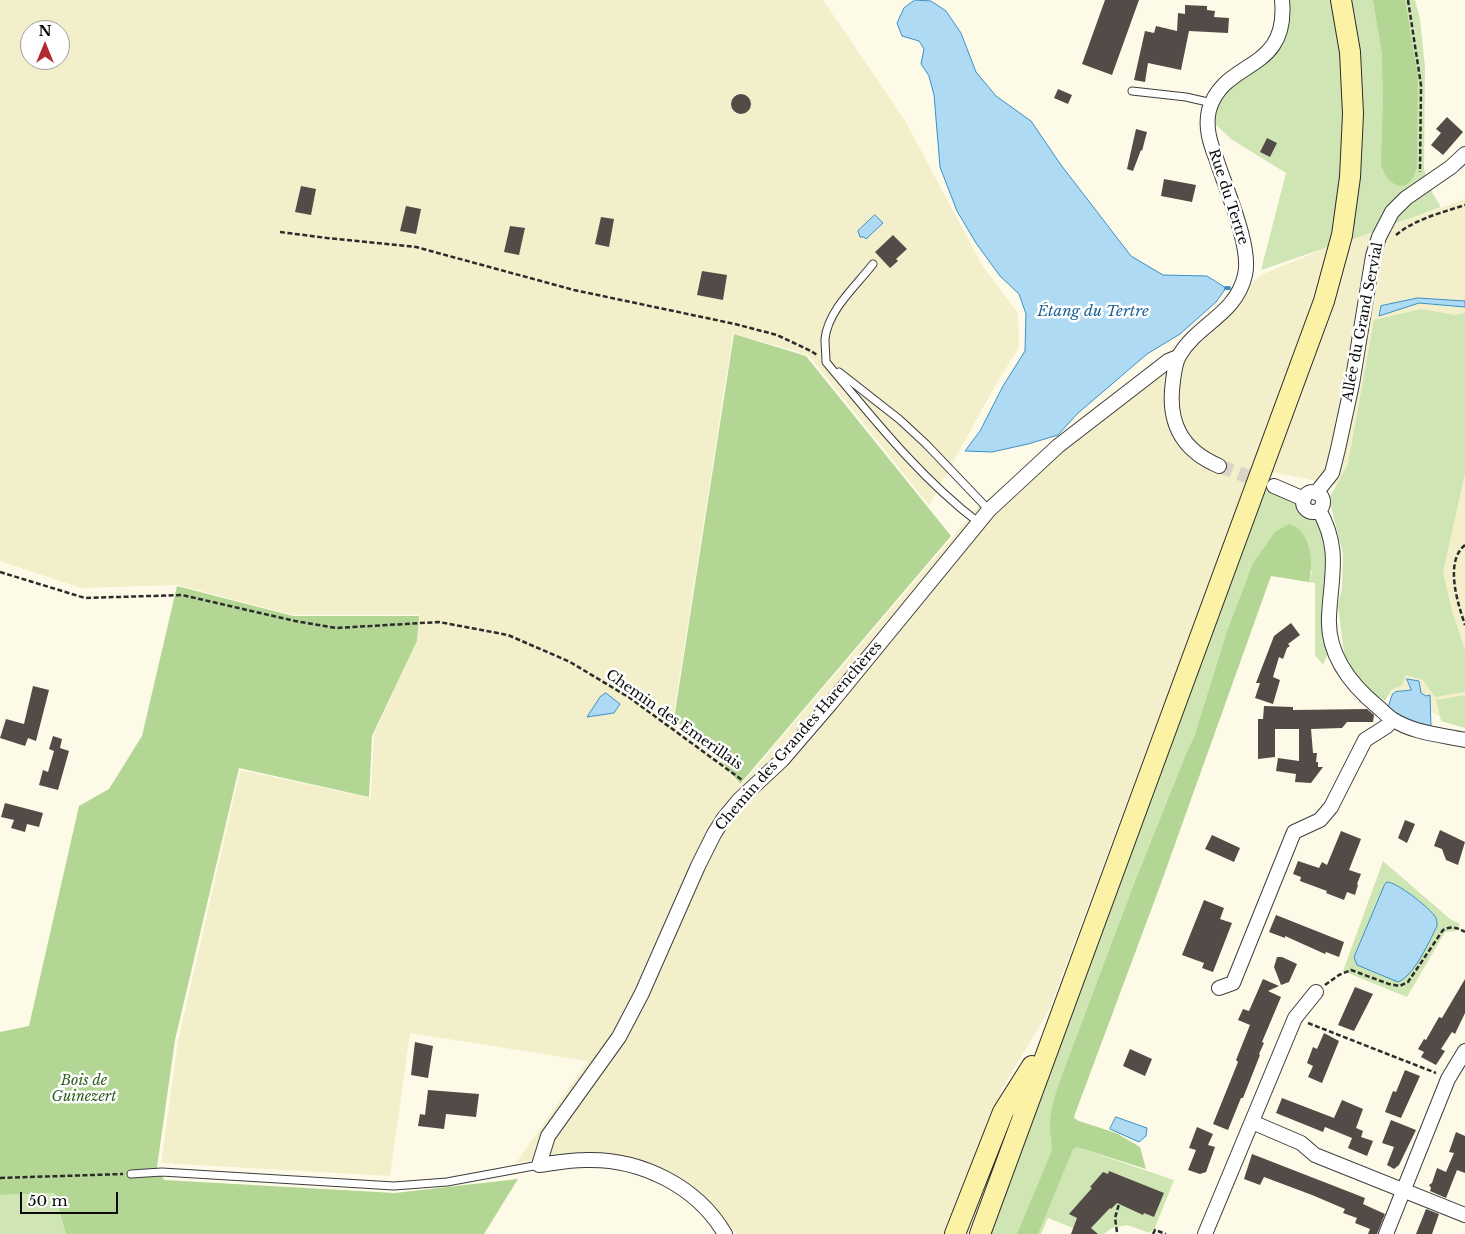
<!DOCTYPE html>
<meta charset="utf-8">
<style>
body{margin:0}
#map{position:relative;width:1465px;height:1234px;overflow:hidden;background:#fefae8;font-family:"Libre Baskerville",serif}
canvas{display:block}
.north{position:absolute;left:20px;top:20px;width:50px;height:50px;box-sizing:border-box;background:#fff;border:1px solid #9d9d9d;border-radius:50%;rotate:0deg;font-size:14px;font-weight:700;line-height:20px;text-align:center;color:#0a0a0a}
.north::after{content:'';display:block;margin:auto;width:18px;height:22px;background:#b42830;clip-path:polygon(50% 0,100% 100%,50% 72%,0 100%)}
.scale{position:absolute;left:20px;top:1192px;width:98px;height:22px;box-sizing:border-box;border:2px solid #0a0a0a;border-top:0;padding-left:6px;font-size:15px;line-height:18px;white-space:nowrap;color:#0a0a0a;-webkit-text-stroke:4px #fff;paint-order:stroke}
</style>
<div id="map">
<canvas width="1465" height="1234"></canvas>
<div class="north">N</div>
<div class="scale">50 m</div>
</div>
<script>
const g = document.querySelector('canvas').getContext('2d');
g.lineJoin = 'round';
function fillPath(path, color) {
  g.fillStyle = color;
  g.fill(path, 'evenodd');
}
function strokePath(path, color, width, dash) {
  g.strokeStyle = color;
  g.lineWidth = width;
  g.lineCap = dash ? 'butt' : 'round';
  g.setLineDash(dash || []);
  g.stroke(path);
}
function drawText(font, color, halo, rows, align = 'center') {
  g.font = font + ' "Libre Baskerville",serif';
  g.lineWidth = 5;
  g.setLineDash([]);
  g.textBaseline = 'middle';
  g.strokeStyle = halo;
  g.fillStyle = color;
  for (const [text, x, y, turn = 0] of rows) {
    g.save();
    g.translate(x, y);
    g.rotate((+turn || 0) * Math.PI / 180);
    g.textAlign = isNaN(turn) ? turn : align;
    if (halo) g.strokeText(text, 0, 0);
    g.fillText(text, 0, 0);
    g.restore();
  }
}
const farmland = new Path2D(`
 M0,0H823L904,119L982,265L1018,313L1019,348L999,379L929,505L808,355L733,333L673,719L716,756L740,786L979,506L1263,274L1331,246L1348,241L1465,199V726L1371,688L1348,582L1336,485L1252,468L1049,1010L1003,1087L944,1234H736L700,1191L647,1165L558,1156L516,1163L588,1061L410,1033L390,1176L161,1163L178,1041L240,770L371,798L374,735L417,641L419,615H293L178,585L81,588L0,561ZM30,30H60V60H30Z`);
const green = new Path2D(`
 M1286,0H1334L1342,52L1344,151L1331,246L1261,270L1286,173L1231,139L1215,124L1214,118L1215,106L1228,88L1257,68Z
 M1350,0H1415L1420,19L1425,67L1424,170L1433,194L1441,207L1348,241Z
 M1421,309L1455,315L1465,313V473L1443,572L1452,611L1465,650V692L1435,697L1423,680L1406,675L1402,685L1391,690L1385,701L1360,683L1344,654L1338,605L1342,588L1343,554L1329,499L1348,464L1374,320Z
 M1265,490L1281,497L1283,494L1320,523L1328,542L1329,652L1323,665L1315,655V583L1309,582L1312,571L1252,565L1227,631L1194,737L1188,749L1135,881L1064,1069L1054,1100L1050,1127L1077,1147L1174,1180L1154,1230H1152L1150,1233L1127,1225L1112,1228L1104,1234H1088L1048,1218L1041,1234H985Z
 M1465,695V728L1441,721L1436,700Z
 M1383,861L1450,919L1460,924L1456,931L1445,932L1407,997L1343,971Z
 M54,1193L66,1234H0V1195Z`);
const forest = new Path2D(`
 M1373,0H1405L1418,77L1417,168C1409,196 1388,188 1381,165L1383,101L1382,54Z
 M734,334L806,356L951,536L740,784L717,756L674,719Z
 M1289,524C1311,530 1314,563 1309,582L1271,576L1160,886L1075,1114L1074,1118L1079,1121L1116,1133L1140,1147L1146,1169L1077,1147L1073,1149L1038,1234H1017L1051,1153C1053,1143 1050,1136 1050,1126C1050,1106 1058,1087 1064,1069L1135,881L1188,749L1194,737L1227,631L1252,565L1275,532Z
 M177,586L293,616H419L417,641L372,736L369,797L239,768L175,1040L157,1167L164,1180L395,1193L518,1179L484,1234H66L54,1193L0,1195V1032L29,1026L79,806L109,789L142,736Z`);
const water = new Path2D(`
 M915,0L931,1L946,11L961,33L976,72L996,96L1031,121L1061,165L1131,256L1163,275L1207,276L1226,288L1216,302L1180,334L1147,354L1077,414L1058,435L1028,444L992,452L965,451L980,431L1003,386L1025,351L1026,314L1019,294L1000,276L976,243L957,211L940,167L934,95L929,76L921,64L924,49L919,41L902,36L897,23L904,8Z
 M875,215L883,223L866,239L864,237H860L858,231Z
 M1418,298L1465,301V307L1419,303L1379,316L1381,306Z
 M1407,679L1419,681L1421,693L1426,696L1430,695L1431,726L1408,721L1388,708C1394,687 1392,693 1411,690Z
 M606,693L620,704L614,713L587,717L600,697Z
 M1387,882C1397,882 1427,906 1434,915C1437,918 1437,922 1437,926C1429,942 1414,976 1398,982L1357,965L1354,957L1384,886Z
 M1116,1117L1147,1128L1146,1136L1139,1142L1110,1129Z`);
const stream = new Path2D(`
 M1226,288H1229`);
const building = new Path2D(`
 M1105,0H1139L1112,75L1082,64Z
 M1185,5L1207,6V10L1215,11L1214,17L1229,18L1228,33L1189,31L1181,70L1148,63L1145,82L1134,80L1145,31L1154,33L1156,26L1177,31L1178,13L1185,14Z
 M1058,89L1072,95L1068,104L1054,98Z
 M731 104a10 10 0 1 1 20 0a10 10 0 1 1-20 0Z
 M1447,117L1463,132L1443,155L1431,145L1441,133L1436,129Z
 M1136,129L1147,132L1142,151L1141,150L1133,171L1127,169Z
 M1267,138L1277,143L1270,157L1260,152Z
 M1164,179L1196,185L1192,202L1161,196Z
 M301,186L316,189L311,215L295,212Z
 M406,206L421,209L416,234L400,231Z
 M601,217L614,219L609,247L595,244Z
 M510,226L525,228L519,255L504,252Z
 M893,235L907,249L896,259L898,261L890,268L875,252Z
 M702,271L727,275L723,300L697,295Z
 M1291,623L1300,635L1288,644L1290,646L1287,648L1283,659L1279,657L1273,677L1280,680L1273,704L1255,698L1260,683H1256L1274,636Z
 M33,686L49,690L36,741L28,738L25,746L0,738L6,719L24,724Z
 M1264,706L1293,707V710L1367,709L1374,715L1373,722H1347L1342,728L1311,729L1313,753H1317L1316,762H1318V767H1323L1311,783L1295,782L1296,774L1276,771L1278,758L1299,761V729H1275V757L1258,759V719H1263Z
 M53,736L62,739L60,748L69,751L58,790L39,785L43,770L48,772L54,751L49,749Z
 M5,803L43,813L39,827L27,824L25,832L11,828L14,820L1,817Z
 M1405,820L1415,824L1407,843L1398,838Z
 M1440,830L1465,842L1458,865L1446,860L1442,849L1434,846Z
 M1341,831L1361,839L1349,870L1361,874L1357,884L1358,885L1355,895L1347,892L1344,900L1326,893L1327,891L1300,881L1301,877L1293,874L1298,861L1319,868L1322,862L1327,865Z
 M1212,835L1240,848L1234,862L1205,849Z
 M1204,900L1224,908L1220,919L1232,923L1213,972L1202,968L1204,963L1182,955Z
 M1276,915L1344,942L1339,957L1326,952L1325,954L1285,936V938L1269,932Z
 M1277,957H1282L1297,964L1289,982L1281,985L1274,967Z
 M1263,979L1279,986L1268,991L1281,997L1262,1042L1264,1043L1259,1054L1260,1055L1243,1098H1241L1228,1130L1213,1124L1238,1062L1236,1060L1250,1025L1238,1020L1243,1009L1249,1011Z
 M1465,979V1013L1455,1034L1452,1032L1441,1049L1445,1051L1436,1065L1421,1057L1424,1052L1418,1049L1424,1039L1426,1040L1439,1017L1442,1018Z
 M1355,987L1373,994L1354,1031L1338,1025Z
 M1324,1033L1339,1041L1322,1083L1308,1077L1313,1066L1307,1063L1313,1047L1317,1049Z
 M415,1042L433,1046L428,1078L411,1075Z
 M1130,1049L1152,1059L1145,1076L1123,1066Z
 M1405,1070L1420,1076L1401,1118L1385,1112L1393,1091L1396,1092Z
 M428,1090L479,1094L476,1117L446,1114L444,1129L418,1126L420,1114L425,1115Z
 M1282,1098L1334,1118L1342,1100L1363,1109L1356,1128L1363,1131L1361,1137L1373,1141L1367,1156L1348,1148L1352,1138L1325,1127L1323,1132L1276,1113Z
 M1391,1120L1416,1130L1399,1165L1394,1169L1387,1165L1394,1147L1382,1143Z
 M1197,1127L1213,1134L1208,1145L1215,1147L1206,1172L1200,1174L1188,1170L1196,1150L1189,1148Z
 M1456,1132L1465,1136V1173L1457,1170L1446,1198L1430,1191L1431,1188L1429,1185L1432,1183L1437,1168L1446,1172L1454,1153L1449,1152Z
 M1252,1154L1365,1198L1363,1204L1385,1214L1377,1234H1368L1370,1229L1355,1223L1357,1218L1343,1213L1345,1209L1312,1195L1264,1177L1260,1185L1244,1179Z
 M1109,1171L1164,1193L1154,1217L1144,1213L1143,1215L1117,1203L1111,1209L1110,1208L1091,1228L1098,1234H1071L1077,1218L1069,1214L1092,1188L1090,1187L1103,1172L1108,1174Z
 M1426,1209L1439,1214L1432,1234H1416Z`);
const minorTunnel = new Path2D(`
 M1219,466L1266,483`);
const path = new Path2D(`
 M1408,0L1421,85L1420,172
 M280,232L327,238L416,247L574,290L735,324L777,335L811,351L817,355
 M1396,235C1415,219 1441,213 1465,205
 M1465,545C1444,562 1458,604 1465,625
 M0,572L85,598L182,595L295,621L336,628L439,622L508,635L570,662L630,698L742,780
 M1325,985L1339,975L1351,970L1389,984L1400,986L1408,982L1443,930C1451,926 1457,927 1465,932
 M1308,1023L1436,1073
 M0,1178L123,1174
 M1117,1232L1115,1218L1119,1204
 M1153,1234L1155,1230L1166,1234`);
const service = new Path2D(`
 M1132,91L1186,97L1212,103
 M873,264C856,286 828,310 825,339C825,346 826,355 826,362C873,418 920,478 978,522
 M839,372L899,419L926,444L989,510
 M131,1174L162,1172L394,1186L447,1182L539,1165`);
const minor = new Path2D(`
 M1219,466C1181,450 1167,422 1173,381C1174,373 1175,363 1179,356C1197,324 1236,315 1245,275C1252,247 1225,187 1216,158C1210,143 1205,127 1209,110C1224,58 1289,74 1282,0
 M1274,486L1304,499
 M1303 502a10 10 0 1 1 20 0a10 10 0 1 1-20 0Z
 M1316,493L1332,473L1338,449L1352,384L1373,256L1379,237L1392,212L1406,198L1451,167L1465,154
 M1319,510C1341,549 1331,575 1329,617C1327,655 1350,684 1378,707C1383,711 1387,716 1392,719C1413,733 1442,735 1465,740
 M1219,988L1233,983L1294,832L1320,820L1331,807L1365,740L1387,726L1392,720
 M1252,1122L1301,1143L1315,1155L1465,1215
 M725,1234C697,1186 640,1158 585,1160C570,1160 554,1163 539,1165L548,1136L619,1037L642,993L698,866L714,834L724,818L739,800L782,760L831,703L989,510L1058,446L1168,361L1178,357
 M1205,1234L1295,1018L1316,992
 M1386,1234L1448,1079L1465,1051`);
const secondary = new Path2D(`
 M955,1234L1003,1112L1032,1066
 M980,1234L1324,301L1342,235L1350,177L1353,114L1350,52L1341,0`);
const streetNames = [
 ["Rue du Tertre",1228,197,72],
 ["Allée du Grand Servial",1363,322,-79],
 ["Chemin des Emerillais",674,720,35],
 ["Chemin des Grandes Harenchères",799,736,-49]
];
const parkNames = [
 ["Bois de",84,1081],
 ["Guinezert",84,1097]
];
const waterNames = [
 ["Étang du Tertre",1093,312]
];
fillPath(farmland, '#f2efca');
fillPath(green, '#cfe6b4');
fillPath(forest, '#b3d694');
fillPath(water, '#afdaf3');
strokePath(water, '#3990c8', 1);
strokePath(stream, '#3990c8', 4);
fillPath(building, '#524b47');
strokePath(minorTunnel, '#d9d6c7', 14, [14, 7]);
strokePath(service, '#3d3d3d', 9);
strokePath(minor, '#3d3d3d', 16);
strokePath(secondary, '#2c2c2c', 22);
strokePath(path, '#2c2c2c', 2.5, [5, 2.5]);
strokePath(service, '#fff', 7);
strokePath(minor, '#fff', 14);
strokePath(secondary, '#fcf2a5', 20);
drawText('14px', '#0a0a0a', '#fff', streetNames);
drawText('italic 14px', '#2c5e1e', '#fff', parkNames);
drawText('italic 15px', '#1a6196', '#fff', waterNames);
</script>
